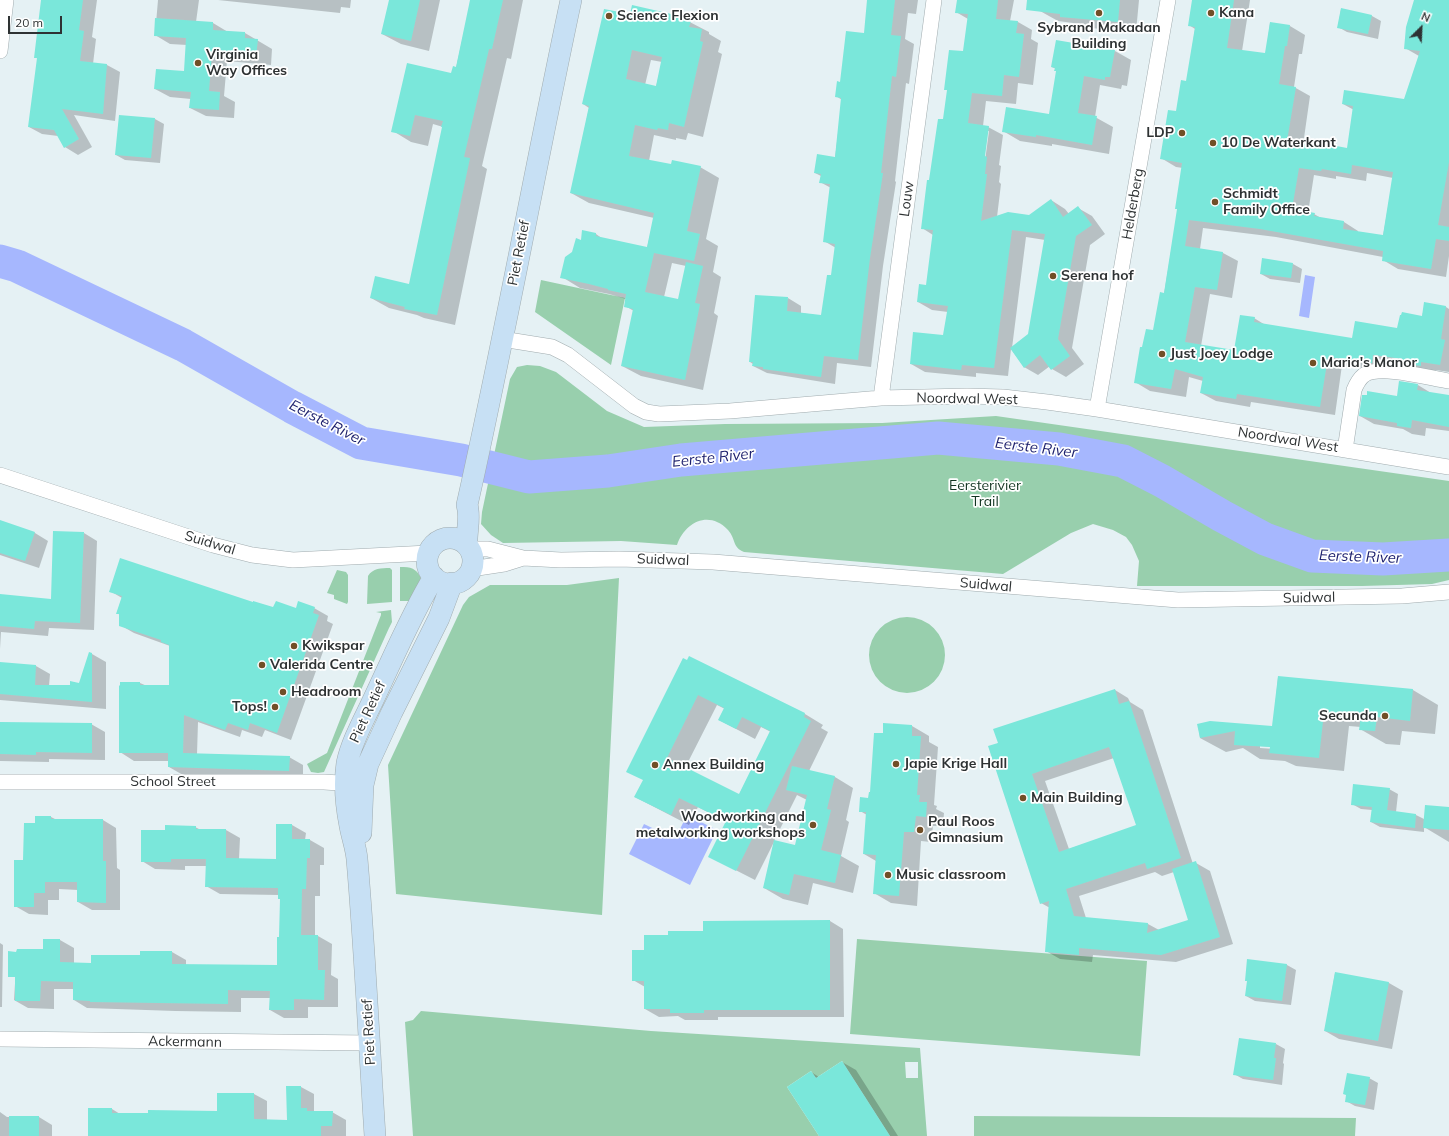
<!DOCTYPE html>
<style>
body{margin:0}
#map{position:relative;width:1449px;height:1136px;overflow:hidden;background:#e5f1f4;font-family:Mulish,sans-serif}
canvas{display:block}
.north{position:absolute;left:1401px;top:8px;width:40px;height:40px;-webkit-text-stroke:3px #fff;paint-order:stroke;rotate:24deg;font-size:11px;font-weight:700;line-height:16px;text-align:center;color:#2e3233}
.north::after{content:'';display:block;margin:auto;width:14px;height:18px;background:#2e3233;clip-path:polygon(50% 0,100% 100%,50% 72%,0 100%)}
.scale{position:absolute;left:8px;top:16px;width:54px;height:18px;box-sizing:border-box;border:2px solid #2e3233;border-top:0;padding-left:5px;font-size:12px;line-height:14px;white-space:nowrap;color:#2e3233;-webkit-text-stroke:3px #fff;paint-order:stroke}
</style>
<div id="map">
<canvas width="1449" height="1136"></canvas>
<div class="north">N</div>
<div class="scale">20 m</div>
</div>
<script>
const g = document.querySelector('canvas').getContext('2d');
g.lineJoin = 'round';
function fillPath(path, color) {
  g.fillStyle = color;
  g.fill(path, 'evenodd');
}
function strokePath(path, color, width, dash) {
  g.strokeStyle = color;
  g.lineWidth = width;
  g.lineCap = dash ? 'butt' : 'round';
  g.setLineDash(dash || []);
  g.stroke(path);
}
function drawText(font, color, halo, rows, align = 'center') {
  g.font = font + ' Mulish,sans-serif';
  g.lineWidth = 3.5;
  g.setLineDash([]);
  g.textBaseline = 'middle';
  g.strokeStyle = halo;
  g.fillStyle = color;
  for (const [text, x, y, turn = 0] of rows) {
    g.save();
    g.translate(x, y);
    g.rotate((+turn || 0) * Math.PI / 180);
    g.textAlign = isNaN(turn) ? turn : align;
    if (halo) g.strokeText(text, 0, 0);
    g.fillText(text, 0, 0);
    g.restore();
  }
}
const green = new Path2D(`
 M541,280L625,298L611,365L535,312Z
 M527,365L540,366L556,372L607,411L644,427L725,424L882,423L996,416L1449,481V580L1432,584L1362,586H1137L1139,561L1132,545L1126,537L1113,530L1093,524L1071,533L1003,574L744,552C732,547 736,539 728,530C709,510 685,522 677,545L621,541L503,543L491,535L481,524L482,512L510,379L517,367Z
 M400,567C411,567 416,568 421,578L411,601H400Z
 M390,568L392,570V602L367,604L368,576C373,568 381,568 390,568Z
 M337,570L346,572L348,575V602L347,604L334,599V595L327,593Z
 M619,578L602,915L396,894L388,765L463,605L469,597L490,585H567Z
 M391,610L392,622L389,628L324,772L318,773L311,772L307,764L327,753L381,615V613L376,612Z
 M869 655a38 38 0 1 1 76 0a38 38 0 1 1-76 0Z
 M857,939L1147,961L1140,1056L850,1034Z
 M421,1011L651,1031L920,1048L927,1136H890L842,1061L816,1078L811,1071L787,1087L819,1136H413L405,1022L413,1020ZM905,1062H918V1078H906Z
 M974,1116L1356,1118L1355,1136H974Z`);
const water = new Path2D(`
 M1305,275L1315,277L1309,318L1299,316Z
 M687,815L717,830L690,885L629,854L644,824L675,839Z`);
const shadow = new Path2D(`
 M42,0H97L92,37L96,39L93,64L107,65L120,72L115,121L74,115L92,147L78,155L65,147L58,136L42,134L29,127L38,59L35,57Z
 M158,0H199L196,22L213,23L228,32L245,33L272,49L271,65L227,61L224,96L235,102L234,118L206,116L190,108L191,99L170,97L155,89L185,72L187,45L170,44L155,35Z
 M218,0H351L350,8L341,7L340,13Z
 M390,0H440L429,51L401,44L382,34Z
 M471,0H523L511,59L507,58L482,166L487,169L455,325L424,318L417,315L389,308L371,298L410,285L443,127L433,124L428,146L411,142L393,131L452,75L456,68Z
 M867,0H918L916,14L908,13L905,39L914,44L909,84L906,83L895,181L896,182L883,266L871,367L837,363L835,384L767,373L753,366V364L750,362L788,298L801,306V313L822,316L832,277L836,248L824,241L831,188L820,182L821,176L815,173L835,158L842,100L836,96L841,83L865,34L868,2Z
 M958,0H1014L1010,21L1018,22L1032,30L1031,39L1038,43L1033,85L1018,83L1016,104L986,101L983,126L988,127L1003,135L999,165L1001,166L999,182L1001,184L997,217L1029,216L1051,200L1065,209L1069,214L1078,208L1092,216L1105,234L1090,245L1072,348L1084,364L1066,377L1052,369L1050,366L1038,375L1024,367L1011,349L1008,376L976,373V377L925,372L911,364L944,336L948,312L932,310L918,302L927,286L933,235L922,228L930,181L944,120L964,53L968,19L956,12ZM987,131H989L985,161H983ZM1026,237L1045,240L1029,335L1012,348Z
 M1041,0H1139L1136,32L1079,27L1073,23L1058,21L1040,11Z
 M1193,0H1250L1242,51L1266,54L1270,23L1290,26L1305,35L1302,54H1299L1294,87L1310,96L1303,145L1326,149H1348L1354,110L1343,104L1405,100L1419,56L1405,48L1415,0H1449V256L1446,277L1398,269L1383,260V257L1276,237L1203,228L1200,249L1223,253L1238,261L1232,298L1210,294L1201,346L1234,351L1254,318L1267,326L1353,339L1398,330L1422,317L1425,303L1446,307L1449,309V372L1436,370L1435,374L1408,366L1388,363L1387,371H1384L1342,365L1335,415L1251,402L1250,407L1216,401L1201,393L1203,381L1189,377L1186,397L1150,391L1135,382L1154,331L1164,294L1178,209L1183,168L1176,167L1161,158L1187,82L1195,29L1189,25ZM1367,173L1393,178L1383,236L1358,232V231L1344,222L1321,218L1314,214L1308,213L1314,175L1336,179V176L1366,181Z
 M1341,9L1372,16L1381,21L1378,39L1347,32L1338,27Z
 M630,16L680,17L709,32V34L721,41L718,52L722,54L703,137L688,133L686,140L676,138V140L654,135L649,161L672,166L700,167L719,178L706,239L718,246L713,272L721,277L714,313L718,316L703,390L641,376L622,366L634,311L625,306L626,299L609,294L580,288L562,277L573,253L581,241L596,234L603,239L647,248L654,218L589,203L571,193L589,108L583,104ZM651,60L662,62L656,87L645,85ZM672,263L686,266L679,301L664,297Z
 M1115,51L1131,60L1127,86L1122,85L1121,89L1100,85L1095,117L1113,127L1109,154L1052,144V146L1020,141L1003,131L1050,115L1057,71L1056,69L1052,67Z
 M155,119L164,124L160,163L125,160L116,155Z
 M1293,264L1302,269L1300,283L1270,279L1261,274Z
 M1418,385L1431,393L1449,396V431L1426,428L1425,436L1412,434L1403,429L1374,424L1360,416L1398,397Z
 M0,521L35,533L48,541L39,568L0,555Z
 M84,533L97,541L94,630L49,628L48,636L1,632L0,649V595L52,600Z
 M110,591L274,609H296L314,608L328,616L327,621L333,624L291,740L265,730L262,737L242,730L240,737L198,722L197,754L289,757L303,765V779L183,775L169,767V761H134L120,752L140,683L147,686H170V646L134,633L120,625V615L117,613L122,598Z
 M92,654L106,662V709L0,700V663L36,666L50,674L49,686H71L79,684Z
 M683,659L805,714L823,725L821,728L828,732L809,771L835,777L853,788L846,820L849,822L841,856L859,866L853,893L813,883L808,905L783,899L764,888L774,842L755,880L710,857L727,822L698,807L689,825L635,797L644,780L628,771ZM717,705L725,709L719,720L738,730L755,739L761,727L771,732L739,795L685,768ZM797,795L807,800L796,846L774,841Z
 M1278,677L1413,690L1438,705L1435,734L1402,731L1400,745L1386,744L1360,729L1361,727L1349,726L1344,771L1296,766L1285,761L1260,759L1243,748L1226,752L1200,738L1198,725L1273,727ZM1260,746L1275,747V749L1260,748Z
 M1115,690L1128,698L1130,702L1143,710L1193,864L1196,863L1210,871L1233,944L1176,962L1093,955L1092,962L1060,959L1046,951L1050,908L1041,903L990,747ZM1114,758L1137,826L1069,849L1045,781ZM1155,872L1162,876L1174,872L1190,921L1159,930L1148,924L1086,918L1079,896Z
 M0,723L91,724L105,732V760L49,759V762L0,761Z
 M884,724L912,726L929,736V742L938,747L934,805L937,806L936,809L944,813L943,826H933L931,842L921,841L917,906L891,903L874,893L876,861L864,854L867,815L860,811L869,799L871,793L884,734Z
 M1389,789L1398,794L1396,812L1416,815L1424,819L1449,808V842L1424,827V832L1380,827L1371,822L1372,810L1361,809L1352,804Z
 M36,817H51L57,820H103L116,828L117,868L120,870V910H92L78,902V890L59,889V900H48V915L29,914L15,906L24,861L36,824Z
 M292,825L306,833L305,840H310L324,848V865H320V896H315V936H318L332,944L331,975L338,979V1007H308V1018H284L270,1010L271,998H241V1012L175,1011L87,1008L74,1000V989H54V1009L28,1008L14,1000L17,950H44L60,940L74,948V964H92L172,952L186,960V965L278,966L280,939L281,899L279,895L220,894L206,886V866H185V870L155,869L142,861L166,831L195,827L201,830H226L240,838L239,859L277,860Z
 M830,921L843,929L844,1017H718V1020H685L678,1016L659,1017L645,1009V987L633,980L645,951L669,936Z
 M0,943L3,945L2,1007H0Z
 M1248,960L1287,965L1296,970L1291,1005L1255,1001L1246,996L1248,981L1246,980Z
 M1335,973L1389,983L1403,991L1392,1049L1339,1039L1325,1031Z
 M1276,1044L1285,1049L1283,1063L1284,1064L1282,1085L1243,1079L1234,1074Z
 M842,1062L856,1070L898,1136H820L811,1072L819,1077Z
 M1369,1078L1378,1083L1374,1110L1355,1106L1346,1101Z
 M301,1087L314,1094V1112H332L346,1120V1136H89L112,1109L120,1114L218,1112V1094H254L267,1101V1120L288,1121Z
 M0,1112L7,1117H39L52,1125V1136H0Z`);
const river = new Path2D(`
 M0,261L17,266L183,345L292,407L361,443L461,460L529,477L608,471L681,460L938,438L1059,449L1123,461L1162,481L1222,516L1265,539L1312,556L1383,559L1449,555`);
const building = new Path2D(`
 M41,0H83L79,30L84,31L80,61L107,64L103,114L62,109L79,139L64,148L54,130L28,127L37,58H34Z
 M389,0H420L411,41L381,34Z
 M470,0H503L492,49H489L464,157L470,158L437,315L404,309L405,307L370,298L375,276L409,284L442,127H441L443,121L415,115L410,136L391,132L407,63L451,73L453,66L456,67Z
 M867,0H895L891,35L901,36L896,77L892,76L881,173H883L870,258L858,360L824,356L821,377L763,369V367L752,366L753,362H749L755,295L788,297L787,311L821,315L827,275H831L835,244L823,242L830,184L819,183L821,174L814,173L817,154L835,157L841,98L835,97L837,81L840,82L846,31L864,33Z
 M957,0H998L996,19L1018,21L1016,33L1024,34L1019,77L1004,75L1002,96L972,93L968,123L989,126L985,156L987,157L985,174H987L981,221L1008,212L1029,215L1051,199L1063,217L1078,206L1092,225L1076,236L1058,339L1070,356L1051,370L1040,355L1024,368L1010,348L1028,334L1045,234L1012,230L994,368L962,365L961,370L910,364L913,332L943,335L948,306L917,302L919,284L926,285L933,230L921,229L927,180H929L938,119H943L947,90H944L949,50L963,51L968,14L955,13Z
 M1027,0H1120L1118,22L1060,17V14L1026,10Z
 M1192,0H1234L1227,48L1265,53L1270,22L1290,25L1287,46H1285L1279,84L1296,87L1287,141L1325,147L1326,144L1347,148L1353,106L1342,104L1344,90L1404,99L1420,51L1404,49L1406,27L1414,0H1449V162L1438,225L1449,227V241L1436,239L1431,269L1382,261L1383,251L1260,229L1189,220L1185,246L1223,252L1217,290L1195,287L1185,342L1234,350L1240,315L1255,317L1254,322L1352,338L1355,321L1397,328L1400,315H1401L1402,312L1422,316L1424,302L1446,306L1441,339L1445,340L1440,365L1421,362V366L1402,363L1403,359L1373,355L1372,363H1369L1328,357L1320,407L1237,394L1236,399L1200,393L1203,377L1175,369L1171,389L1134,383L1140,347H1142L1146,329L1153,330L1160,292L1164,293L1177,209H1175L1182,163L1160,159L1168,110L1176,111L1181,80L1186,81L1195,27L1188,26ZM1352,165L1393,172L1383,235L1343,229L1344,221L1314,216L1315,213L1292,209L1299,168L1321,171L1322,169L1351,174Z
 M632,5L680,16V18L691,21L689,27L702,29L700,41L703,42L684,127L669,123L668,130L658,128L657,130L635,125L629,156L671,164L672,160L701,166L687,231L700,234L694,261L654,253L645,292L678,299L686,262L703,266L695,303L700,304L685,380L621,366L633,309L624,307L626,294L608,290V289L589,284L560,278L565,257L572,252L576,238L581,240L582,230L596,233V236L647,247L654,213L570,193L589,106L582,104L604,9L630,14ZM632,50L662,57L656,86L626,79Z
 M1341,8L1372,15L1368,34L1337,28Z
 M155,18L213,22V30L245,32V38L258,39L256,57L212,53L209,91L220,92L219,110L189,108L191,92L154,89L156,69L184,71L186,38L154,36Z
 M1056,40L1115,50L1110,77H1105V80L1084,76L1078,113L1097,116L1092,145L1036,135V137L1002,132L1006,107L1049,114L1056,71H1054L1055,68L1051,67Z
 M119,115L155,118L151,158L115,155Z
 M1262,258L1293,263L1291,278L1260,274Z
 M1399,381L1418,384L1417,390L1449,395V427L1412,420L1411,428L1397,426V423L1359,416L1362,395H1367V391L1397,396Z
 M0,520L35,532L25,561L0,553Z
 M53,531L84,532L80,623L35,621L34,629L0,626V594L51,599Z
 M120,558L253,602V601L273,607L276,601L296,608L298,601L315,607L313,613L319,615L277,733L250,723L248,730L228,723L225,730L184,715L183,753L290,756L289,771L168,767V753H119V685L120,686V682H140V685H169V645L161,642V640L119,626V614H116L122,596L109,592Z
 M89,652L92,653V702L0,694V662L36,665L35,685H70V681L79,683Z
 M689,656L805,713L804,717L811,721L736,871L708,857L726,821L679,798L671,815L634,797L643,780L626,772L683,658L687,660ZM698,695L724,708L718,720L736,729L742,717L770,731L739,794L667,758Z
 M1278,676L1413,689L1410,721L1377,717L1375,731L1359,730L1361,716L1324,712L1319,758L1269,753L1270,747L1234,745L1235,731L1200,738L1197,724L1210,721L1272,726Z
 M1115,689L1119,704L1129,701L1181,858L1147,869L1145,863L1066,889L1074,916L1148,923L1147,933L1188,920L1172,869L1196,861L1220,937L1161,955L1079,948V955L1045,952L1049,901L1040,904L988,746L998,743L993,729ZM1109,747L1136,825L1059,852L1032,774Z
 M0,722L92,723V753L36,752V755L0,754Z
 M883,723L912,725V736H921L917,795H920L919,802H927L926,817L916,816L914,832H904L899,896L873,894L876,855L863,854L866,812H859L860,797L868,798L869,792H870L874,733H883Z
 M792,766L835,776L827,809L831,810L821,850L841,855L835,883L794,874L789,895L763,888L774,840L795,845L807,795L786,790Z
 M1353,784L1390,788L1387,810L1416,814L1415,828L1370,822L1372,807L1351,805Z
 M1425,805L1449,807V830L1423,828Z
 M35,816H51V819H103V861H106V903L77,902V882H45V893H34V907H14V860H23L24,823H35Z
 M276,824H292V839H310V858H307L306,889H302L301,935H318V970H325L324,1000L294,999V1010H269L270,991L228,990V1004L90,1002V1001L73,1000V982L41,981L40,1001H15V977H8V951L16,952L17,949H43V939H60V962L91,963V955H140V951H172V964L277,965V937H279L280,899H278V888L205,887L206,859H171V862H141V830H165V825L196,826V829H226V858L276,859Z
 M830,920V1010H704V1013H670V1009H644V981H632V950H644V935H668V931H703V921Z
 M1247,959L1287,964L1282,1001L1245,996L1247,981H1245Z
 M1335,972L1389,982L1378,1041L1324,1031Z
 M1239,1038L1276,1043L1274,1058H1276L1273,1080L1233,1075Z
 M842,1061L890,1136H819L787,1087L811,1071L816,1078Z
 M1347,1073L1370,1077L1365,1105L1345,1102L1346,1095L1343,1094Z
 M286,1086H301V1108H307V1111H333L332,1126H321V1136H88V1108H112V1113H148V1110L217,1111V1093H254V1119L287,1120Z
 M9,1116H39V1136H9Z`);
const street = new Path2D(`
 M0,51L6,0
 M502,339L552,347L568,355L634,406L646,412L659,414L730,411L881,398L967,396L1003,397L1047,402L1097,409L1449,467
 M881,398L934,0
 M1097,409L1168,0
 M1345,450L1354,390C1356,385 1359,379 1364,375C1380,364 1429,378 1449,381
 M0,475L213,545L252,555L293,560L428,553
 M470,549H488L523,558L561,560L619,559L713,562L1178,600L1402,596L1449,592
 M471,569L504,564L523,558
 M0,782H324L355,784
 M0,1039L369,1043`);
const secondary = new Path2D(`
 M427 561a23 23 0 1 1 46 0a23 23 0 1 1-46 0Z
 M467,545C466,533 471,517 467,505C505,337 535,168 571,0
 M361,833L363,785L368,764L392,712L439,618L452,583
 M375,1136C369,1044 365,951 357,859C356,848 352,837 350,826C346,806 344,783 347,763C352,740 365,718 375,696C394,656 411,615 434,577`);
const markers = [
 [1099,13,4,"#714f27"],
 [1211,13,4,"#714f27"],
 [609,16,4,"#714f27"],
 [198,63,4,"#714f27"],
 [1182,133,4,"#714f27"],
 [1213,143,4,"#714f27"],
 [1215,202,4,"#714f27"],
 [1053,276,4,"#714f27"],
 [1162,354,4,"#714f27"],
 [1313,363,4,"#714f27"],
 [294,646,4,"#714f27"],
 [262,665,4,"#714f27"],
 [283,692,4,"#714f27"],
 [275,707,4,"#714f27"],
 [1385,716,4,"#714f27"],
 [896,764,4,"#714f27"],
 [655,765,4,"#714f27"],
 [1023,798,4,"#714f27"],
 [813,825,4,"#714f27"],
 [920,830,4,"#714f27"],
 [888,875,4,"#714f27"]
];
const poiNames = [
 ["Kana",1219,13],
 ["Science Flexion",617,16],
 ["Sybrand Makadan",1099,28,"center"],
 ["Building",1099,44,"center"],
 ["Virginia",206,55],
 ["Way Offices",206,71],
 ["LDP",1174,133,"right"],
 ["10 De Waterkant",1221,143],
 ["Schmidt",1223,194],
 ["Family Office",1223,210],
 ["Serena hof",1061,276],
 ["Just Joey Lodge",1170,354],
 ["Maria's Manor",1321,363],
 ["Kwikspar",302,646],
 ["Valerida Centre",270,665],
 ["Headroom",291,692],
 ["Tops!",267,707,"right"],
 ["Secunda",1377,716,"right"],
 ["Japie Krige Hall",904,764],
 ["Annex Building",663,765],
 ["Main Building",1031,798],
 ["Woodworking and",805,817,"right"],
 ["metalworking workshops",805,833,"right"],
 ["Paul Roos",928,822],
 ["Gimnasium",928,838],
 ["Music classroom",896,875]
];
const streetNames = [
 ["Louw",907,199,-82],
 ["Helderberg",1133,204,-80],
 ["Piet Retief",519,253,-79],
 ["Noordwal West",967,399,1],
 ["Noordwal West",1288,440,9],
 ["Suidwal",210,543,17],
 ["Suidwal",663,560,2],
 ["Suidwal",986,585,5],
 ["Suidwal",1309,598,-1],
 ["Piet Retief",368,712,-65],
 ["School Street",173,782],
 ["Piet Retief",369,1032,-93],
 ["Ackermann",185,1042,1]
];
const parkNames = [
 ["Eersterivier",985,486],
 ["Trail",985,502]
];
const waterNames = [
 ["Eerste River",327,423,27],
 ["Eerste River",1036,448,7],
 ["Eerste River",713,458,-6],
 ["Eerste River",1360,557,2]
];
fillPath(green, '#98cfad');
fillPath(water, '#a6b7fe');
fillPath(shadow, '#0003');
strokePath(river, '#a6b7fe', 33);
fillPath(building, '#7ae7da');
strokePath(street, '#a0abae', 16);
strokePath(secondary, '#a0abae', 22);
strokePath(street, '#fff', 15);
strokePath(secondary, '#c7e0f4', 21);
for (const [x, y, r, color] of markers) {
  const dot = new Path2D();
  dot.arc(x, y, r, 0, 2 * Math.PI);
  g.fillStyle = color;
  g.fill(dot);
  strokePath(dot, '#fff', 1.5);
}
drawText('bold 14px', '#2e3233', '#fff', poiNames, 'left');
drawText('14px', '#2e3233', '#fff', streetNames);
drawText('14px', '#113421', '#fff', parkNames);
drawText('italic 15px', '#1c1f6d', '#fff', waterNames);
</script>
